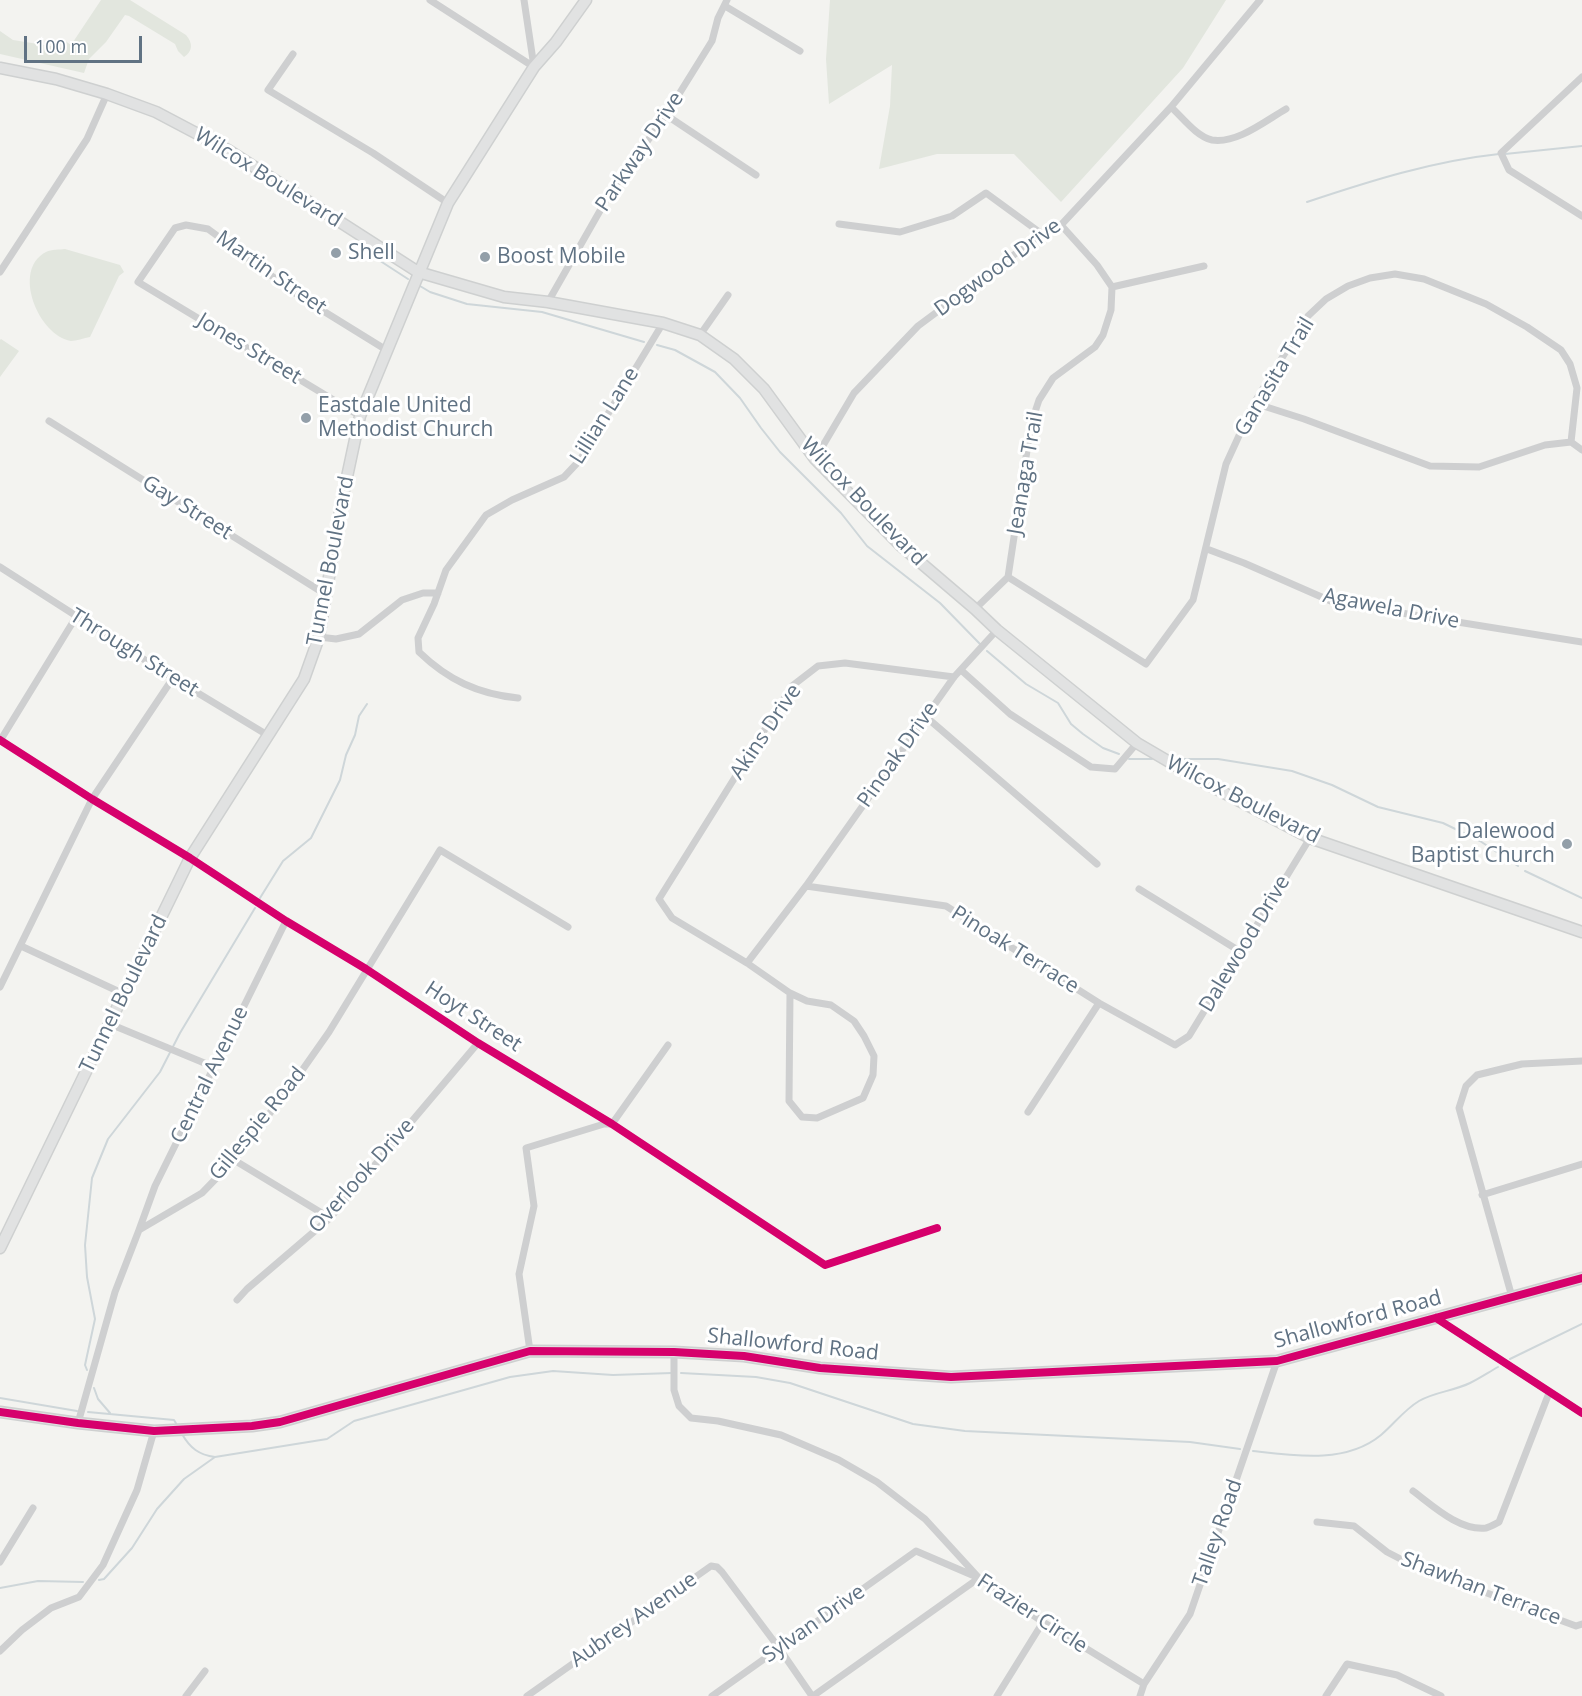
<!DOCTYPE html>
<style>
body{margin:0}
#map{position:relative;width:1582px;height:1696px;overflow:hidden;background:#f3f3f0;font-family:"Open Sans",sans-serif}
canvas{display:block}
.scale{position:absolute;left:24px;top:36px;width:118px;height:27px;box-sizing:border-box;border:3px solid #607283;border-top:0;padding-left:8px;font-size:18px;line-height:21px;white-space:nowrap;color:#607283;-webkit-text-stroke:4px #fff;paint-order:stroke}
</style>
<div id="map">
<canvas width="1582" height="1696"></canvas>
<div class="scale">100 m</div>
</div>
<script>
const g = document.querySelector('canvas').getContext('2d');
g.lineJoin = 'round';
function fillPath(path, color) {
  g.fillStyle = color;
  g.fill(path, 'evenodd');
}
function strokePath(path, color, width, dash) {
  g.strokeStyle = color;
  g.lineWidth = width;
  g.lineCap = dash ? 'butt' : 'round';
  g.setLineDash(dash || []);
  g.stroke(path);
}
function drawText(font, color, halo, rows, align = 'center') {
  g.font = font + ' "Open Sans",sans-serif';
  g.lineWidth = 6;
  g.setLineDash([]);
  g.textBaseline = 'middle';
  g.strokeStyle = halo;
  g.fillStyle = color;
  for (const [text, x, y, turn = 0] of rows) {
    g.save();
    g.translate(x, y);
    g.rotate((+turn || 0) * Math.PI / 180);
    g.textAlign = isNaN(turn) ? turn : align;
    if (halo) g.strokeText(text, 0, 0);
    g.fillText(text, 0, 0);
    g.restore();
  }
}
const green = new Path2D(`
 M101,0H130L186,35C193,43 193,51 184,57L178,51L175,44L129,16L125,15L106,42L89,59L84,73L0,54V31L13,40L63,48L64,40L71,45Z
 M830,0H1226L1183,68L1061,202L1014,154H937L879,169L890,106L892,65L829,104L826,59Z
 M65,249L120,265L124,272L119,276L90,337C84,338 76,341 71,341C39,336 11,270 46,252C52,249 59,250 65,249Z
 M1,339L19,351L0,377V340Z`);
const stream = new Path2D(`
 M1505,154L1582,146
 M1307,202C1370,181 1433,161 1499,154
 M351,242L408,279
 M420,286L430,292L467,304L542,312L644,342
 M657,345L675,350L715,372L740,398L761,428L780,452L841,513L867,546L940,603L981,645
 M987,651L1026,684L1058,703L1071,724L1083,734L1103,748L1119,754
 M1129,759H1152
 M1175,759H1218L1292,771L1332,785L1378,807L1443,823L1480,841L1518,866
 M1525,871L1582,898
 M260,898L283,861L311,838L340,780L346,755L355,735L359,716L367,704
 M1510,1359L1582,1324
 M87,1370L85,1365L95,1319L87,1277L85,1245L92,1178L108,1139L160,1072L180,1033L255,908
 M681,1373L756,1377L790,1383L913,1424L965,1431L1190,1442L1240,1449
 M94,1388L98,1399L110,1413
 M0,1398L77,1411
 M88,1412L174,1420L177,1425
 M182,1434C190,1448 199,1455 215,1457L327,1439L354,1421L510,1377L553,1371L613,1375L672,1373
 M1253,1451C1295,1456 1346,1464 1381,1435C1394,1424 1404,1410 1419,1401C1434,1392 1454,1391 1470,1383C1480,1378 1489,1372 1498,1367
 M99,1580L104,1579L132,1548L157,1509L184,1479L215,1457
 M0,1588L38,1581L83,1582`);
const street = new Path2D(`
 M430,0L534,67
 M524,0L534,67
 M725,6L800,51
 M293,54L268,90L373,153L448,203
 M1582,77L1501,153L1509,170L1582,216
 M1171,107C1182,117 1197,137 1212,140C1237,144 1265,121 1286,109
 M666,115L756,175
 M839,224L900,232L952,216L986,193L1042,234
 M0,272L87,139L107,94
 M1112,287L1204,266
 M548,302L609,195L666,115L712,41L718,18L727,0
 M700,335L728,295
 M1254,403L1304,419L1430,466L1479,467L1545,445L1571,442L1582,450
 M360,416L138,282L175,228L186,225L208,229L299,296L388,351
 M49,421L325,594
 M815,459L854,393L918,326L1042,234L1061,225L1171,107L1260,0
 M1207,549L1244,563L1333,602L1582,642
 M0,567L173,678L269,736
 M1008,577L1146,664L1193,600L1226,464L1254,403L1308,316L1326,299L1348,286L1370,278L1395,274L1424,279L1486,304L1527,327L1561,350L1570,364L1577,388L1571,442
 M975,609L1008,577L1031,424L1039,400L1053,378L1095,347L1103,335L1111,310L1112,287L1097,265L1061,225
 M319,637L336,639L359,634L402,600L423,593H438
 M961,670L1010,714L1091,767L1115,769L1137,743
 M518,698C478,694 448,680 419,652L418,638L434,604L446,570L486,515L512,500L564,477L580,460L663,323
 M925,716L1097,864
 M0,740L92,799L190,858L286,921L366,969L478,1043L612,1124L825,1265L937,1228
 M0,741L76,617
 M806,886L946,906L1099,1003L1175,1045L1189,1036L1310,838
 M1139,889L1241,952
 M21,946L124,994
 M747,963L806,886L954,677L997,630
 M0,987L92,799L173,678
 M790,993L747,963L672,918L659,899L792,686L818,666L845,663L954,677
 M790,993L807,1001L831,1005L854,1021L864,1036L874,1056L873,1075L863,1098L817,1118L802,1117L789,1101Z
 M110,1024L214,1067
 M1028,1112L1099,1003
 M234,1160L330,1218
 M1482,1195L1582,1164
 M139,1230L155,1186L286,921
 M1512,1297L1459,1108L1466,1086L1477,1075L1522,1064L1582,1061
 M237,1300L247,1289L330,1218L478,1043
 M1436,1318L1582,1413
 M530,1351L519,1274L534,1206L526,1148L604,1124H612L668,1045
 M674,1352V1390L679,1406L691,1418L718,1421L781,1435L839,1460L877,1482L925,1519L979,1578L813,1696
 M78,1423L115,1292L139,1230L202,1193L234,1160L296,1079L329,1032L440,850L568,927
 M1413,1491C1432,1505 1459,1531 1486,1528C1490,1527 1495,1524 1499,1522L1549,1393
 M1317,1522L1354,1526L1387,1552L1414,1566L1576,1626L1582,1624
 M0,1562L33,1508
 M0,1651L22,1630L51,1608L79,1597L103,1565L137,1490L154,1431
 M186,1696L205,1671
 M527,1696L711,1566L717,1567L722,1572L779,1648L812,1696
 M712,1696L916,1551L979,1578L1043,1622L1144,1684
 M997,1696L1043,1622
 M1140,1696L1144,1684L1190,1614L1277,1361
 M1326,1696L1347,1664L1397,1675L1441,1696`);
const secondary = new Path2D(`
 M0,68L56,79L107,94L156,112L228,150L418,272L504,297L548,302L663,323L700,335L734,359L764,389L815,459L900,545L975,609L997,630L1137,743L1207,784L1310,838L1582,932
 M0,1248L190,858L304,679L319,637L341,505L360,416L448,203L534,67L556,42L586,0
 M0,1412L78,1423L154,1431L252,1426L280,1422L530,1351L674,1352L744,1356L820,1368L951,1377L1277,1361L1582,1278`);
const cycleway = new Path2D(`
 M0,740L92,799L190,858L286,921L366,969L478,1043L612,1124L825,1265L937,1228
 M1436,1318L1582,1413
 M0,1412L78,1423L154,1431L252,1426L280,1422L530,1351L674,1352L744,1356L820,1368L951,1377L1277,1361L1582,1278`);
const markers = [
 [336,253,6,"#939fa9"],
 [485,257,6,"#939fa9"],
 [306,418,6,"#939fa9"],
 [1567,844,6,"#939fa9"]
];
const streetNames = [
 ["Parkway Drive",640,152,-56],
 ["Wilcox Boulevard",268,178,32],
 ["Dogwood Drive",998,268,-36],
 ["Martin Street",271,273,35],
 ["Jones Street",249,349,31],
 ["Ganasita Trail",1275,377,-59],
 ["Lillian Lane",605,416,-58],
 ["Jeanaga Trail",1026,473,-80],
 ["Wilcox Boulevard",863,502,46],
 ["Gay Street",187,508,32],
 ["Tunnel Boulevard",331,561,-79],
 ["Agawela Drive",1391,609,11],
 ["Through Street",134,653,32],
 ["Akins Drive",766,732,-56],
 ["Pinoak Drive",898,755,-55],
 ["Wilcox Boulevard",1243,800,27],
 ["Dalewood Drive",1245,944,-59],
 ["Pinoak Terrace",1015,950,32],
 ["Tunnel Boulevard",124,994,-64],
 ["Hoyt Street",473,1017,33],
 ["Central Avenue",210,1075,-64],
 ["Gillespie Road",258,1124,-51],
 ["Overlook Drive",362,1176,-48],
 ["Shallowford Road",1358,1320,-15],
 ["Shallowford Road",793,1345,6],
 ["Talley Road",1218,1533,-71],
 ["Shawhan Terrace",1481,1589,21],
 ["Frazier Circle",1032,1614,33],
 ["Aubrey Avenue",634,1620,-35],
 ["Sylvan Drive",814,1624,-35]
];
const poiNames = [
 ["Shell",348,253],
 ["Boost Mobile",497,257],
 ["Eastdale United",318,406],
 ["Methodist Church",318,430],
 ["Dalewood",1555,832,"right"],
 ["Baptist Church",1555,856,"right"]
];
fillPath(green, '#e2e6de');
strokePath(stream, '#ced6d9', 2);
strokePath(secondary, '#ced0d0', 13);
strokePath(street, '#cecfd0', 7);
strokePath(secondary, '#e1e2e2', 10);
strokePath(cycleway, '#d6006c', 8);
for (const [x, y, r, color] of markers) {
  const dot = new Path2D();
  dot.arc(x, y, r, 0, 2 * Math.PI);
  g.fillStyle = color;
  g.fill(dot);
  strokePath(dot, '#fff', 2);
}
drawText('21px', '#607283', '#fff', streetNames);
drawText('21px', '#607283', '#fff', poiNames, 'left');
</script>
